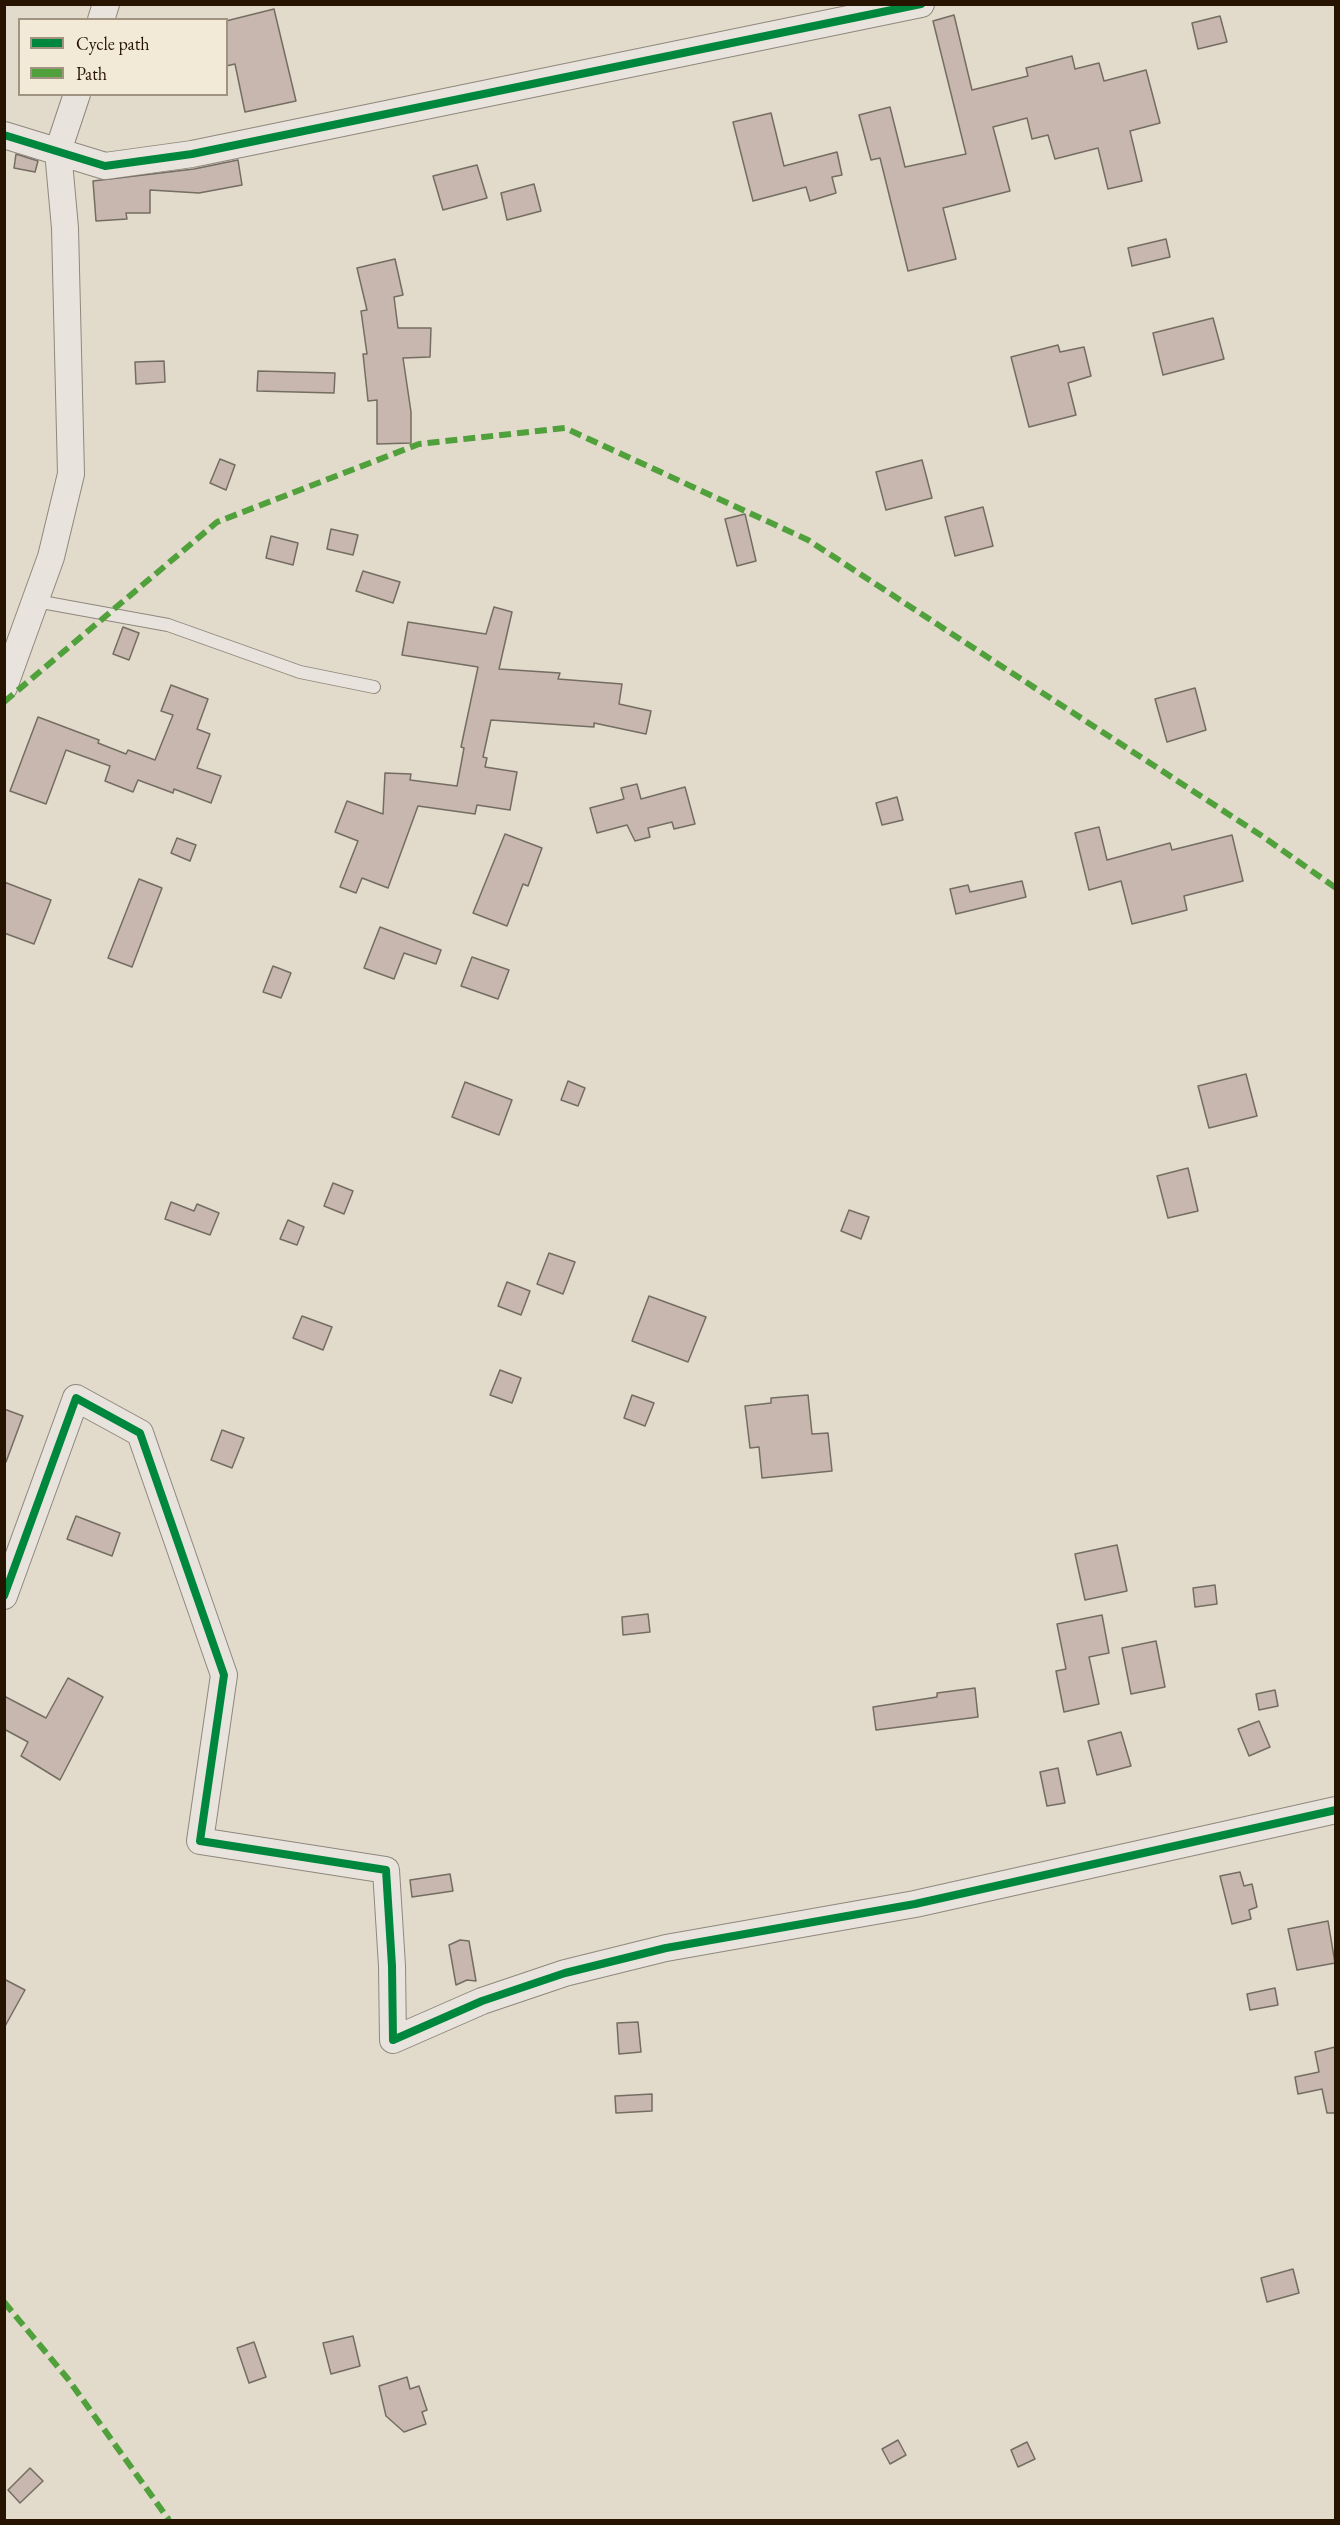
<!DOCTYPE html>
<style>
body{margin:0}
#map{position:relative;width:1340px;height:2525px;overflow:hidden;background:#e2dacb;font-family:"EB Garamond",serif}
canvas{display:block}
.frame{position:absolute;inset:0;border:6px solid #261400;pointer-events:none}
.legend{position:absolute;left:18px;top:18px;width:210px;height:78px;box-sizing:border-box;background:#f2ead7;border:2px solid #a09481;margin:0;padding:8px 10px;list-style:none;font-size:18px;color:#261400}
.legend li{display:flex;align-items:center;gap:12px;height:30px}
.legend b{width:30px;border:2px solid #a09481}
</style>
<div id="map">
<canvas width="1340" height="2525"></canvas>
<div class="frame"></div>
<ul class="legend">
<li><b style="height:8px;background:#00873e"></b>Cycle path</li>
<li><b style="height:8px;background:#50a03c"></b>Path</li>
</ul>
</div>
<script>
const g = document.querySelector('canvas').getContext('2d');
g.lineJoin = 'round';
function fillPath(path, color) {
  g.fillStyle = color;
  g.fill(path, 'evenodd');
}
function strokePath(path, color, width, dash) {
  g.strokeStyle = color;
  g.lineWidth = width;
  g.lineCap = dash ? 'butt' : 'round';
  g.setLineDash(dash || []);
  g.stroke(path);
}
const building = new Path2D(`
 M274,9L296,101L245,112L235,64L226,66V21Z
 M954,15L972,90L1028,76L1026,68L1072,56L1075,69L1099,63L1104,81L1146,70L1160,123L1130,131L1142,181L1108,189L1098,148L1055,159L1048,135L1032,139L1027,118L993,127L1010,191L943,208L956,259L908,271L880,158L871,160L859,115L890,107L905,167L966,154L933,21Z
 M1220,16L1227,42L1198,49L1192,23Z
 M771,113L784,166L837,152L842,175L832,177L836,193L810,201L806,187L753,201L733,122Z
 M16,154L38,161L35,172L14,168Z
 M238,160L242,185L199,193L150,190V213H126L127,219L96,221L93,181L194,169Z
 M477,165L487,198L443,210L433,176Z
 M534,184L541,211L507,220L501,193Z
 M1166,239L1170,257L1132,266L1128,248Z
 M395,259L403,295L394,297L398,328H431L430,357L403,358L411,412V443L377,444V400L368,401L363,354H367L361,311L367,310L357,268Z
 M1213,318L1224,359L1163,375L1153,333Z
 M1058,345L1060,352L1084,347L1091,376L1068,383L1076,415L1029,427L1011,357Z
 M164,361L165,382L136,384L135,362Z
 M258,371L335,373L334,393L257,391Z
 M220,459L235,465L226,490L210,483Z
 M922,460L932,498L886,510L876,472Z
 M983,507L993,546L955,556L945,517Z
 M745,514L756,561L737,566L725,519Z
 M331,529L358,535L353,555L327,549Z
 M271,536L298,543L293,565L266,558Z
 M363,571L400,582L393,603L356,591Z
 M494,607L512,612L499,669L560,673L558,679L622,684L619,704L651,711L646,734L594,723V727L491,720L483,757L487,758L485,767L517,772L510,810L477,805L475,814L418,806L388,888L362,878L356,893L340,887L358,841L335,832L347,801L383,814L385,773L411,774L410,780L457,786L464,748L461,747L478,667L402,655L408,622L486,634Z
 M123,627L139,633L129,660L113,654Z
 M171,685L208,699L197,729L210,734L197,768L221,776L211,803L174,789L173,793L138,780L133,792L105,781L110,766L66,750L46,804L10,791L38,717L99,740L98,743L126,754L128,750L155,760L173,715L161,711Z
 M1195,688L1206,730L1167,742L1155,699Z
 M637,784L641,799L685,787L695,824L674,829L672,822L648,828L650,837L635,841L627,825L597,833L590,808L624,799L621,788Z
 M897,797L903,820L882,825L876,803Z
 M1099,827L1107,860L1170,843L1172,850L1232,835L1243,881L1184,896L1187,910L1132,924L1121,881L1089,890L1075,833Z
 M505,834L542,848L528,886L523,884L507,926L473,913Z
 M177,838L196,845L190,861L171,853Z
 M139,879L162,888L132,967L108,958Z
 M1022,881L1026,897L956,914L950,889L968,885L970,892Z
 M4,882L51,900L34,944L4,933Z
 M380,927L441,950L436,964L404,953L394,979L364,968Z
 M472,957L509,970L498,999L461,986Z
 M273,966L291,973L281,998L263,992Z
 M1246,1074L1257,1116L1209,1128L1198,1086Z
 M568,1081L585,1088L578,1106L561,1100Z
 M465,1082L512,1100L499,1135L452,1117Z
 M1188,1168L1198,1211L1168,1218L1157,1176Z
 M333,1183L353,1191L344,1214L324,1206Z
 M171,1202L194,1211L197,1204L219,1213L210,1235L165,1219Z
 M849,1210L869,1217L861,1239L841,1231Z
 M288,1220L304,1227L297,1245L280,1239Z
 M549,1253L575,1262L563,1294L537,1284Z
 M507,1282L530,1291L521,1315L498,1306Z
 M649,1296L706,1317L688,1362L632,1341Z
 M302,1316L332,1327L323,1350L293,1338Z
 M500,1370L521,1378L512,1403L490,1395Z
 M632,1395L654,1403L645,1426L624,1418Z
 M808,1395L812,1434L828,1433L832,1471L762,1478L759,1447L750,1448L745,1406L771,1403V1398Z
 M4,1409L23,1416L6,1462H4Z
 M222,1430L244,1438L232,1468L211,1460Z
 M76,1516L120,1533L112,1556L67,1539Z
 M1117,1545L1127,1591L1085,1600L1075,1554Z
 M1215,1585L1217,1604L1195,1607L1193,1588Z
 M648,1614L650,1632L623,1635L622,1617Z
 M1102,1615L1109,1653L1089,1657L1099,1704L1064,1712L1056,1671L1066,1669L1057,1624Z
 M1156,1641L1165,1687L1131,1694L1122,1648Z
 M68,1678L103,1697L60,1780L21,1756L28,1742L4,1729V1696L46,1718Z
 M975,1688L978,1717L876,1730L873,1707L937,1697V1693Z
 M1275,1690L1278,1706L1259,1710L1256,1694Z
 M1259,1721L1270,1747L1249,1756L1238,1729Z
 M1121,1732L1131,1766L1097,1775L1088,1741Z
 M1058,1768L1065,1803L1047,1806L1040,1772Z
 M1240,1872L1244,1886L1252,1884L1257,1907L1249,1910L1251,1919L1232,1924L1220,1876Z
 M450,1874L453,1891L412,1897L410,1880Z
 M1328,1921L1335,1963L1297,1970L1288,1929Z
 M460,1940L469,1941L476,1981L467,1980L456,1985L449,1945Z
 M4,1979L25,1990L4,2028Z
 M1275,1988L1278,2005L1250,2010L1247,1994Z
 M638,2022L641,2052L619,2054L617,2023Z
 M1335,2047V2113H1327L1322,2089L1298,2094L1295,2077L1319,2072L1315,2052Z
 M652,2094V2111L616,2113L615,2096Z
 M1293,2269L1299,2293L1267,2302L1261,2278Z
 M353,2336L360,2366L331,2374L323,2343Z
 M254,2342L266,2377L249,2383L237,2348Z
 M407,2377L410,2389L419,2386L427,2410L422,2412L426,2424L404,2432L386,2416L379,2386Z
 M898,2440L906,2455L890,2464L882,2449Z
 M1027,2442L1035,2459L1018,2467L1011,2450Z
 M30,2468L43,2481L20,2503L8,2490Z`);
const lane = new Path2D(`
 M36,601L168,625L300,672L374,687`);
const street = new Path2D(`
 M101,20L106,4
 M4,135L105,166L192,154L921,4
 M4,687L51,557L71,474L65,228L58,151L77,94
 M4,1596L76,1398L140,1433L224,1675L200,1841L386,1870L392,1966L393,2040L482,2001L565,1973L666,1948L915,1904L1336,1810`);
const quiet = new Path2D(`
 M4,702L217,522L419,444L565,428L808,540L1262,836L1336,888
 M4,2302L68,2379L169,2520`);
const cycleway = new Path2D(`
 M4,135L105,166L192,154L921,4
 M4,1596L76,1398L140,1433L224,1675L200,1841L386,1870L392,1966L393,2040L482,2001L565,1973L666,1948L915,1904L1336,1810`);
fillPath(building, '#c8b7ae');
strokePath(building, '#746d62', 1.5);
strokePath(lane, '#8e887d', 14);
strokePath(street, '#8e887d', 28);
strokePath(lane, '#e8e4dd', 12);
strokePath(street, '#e8e4dd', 26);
strokePath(quiet, '#50a03c', 6, [12, 6]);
strokePath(cycleway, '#00873e', 8);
</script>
